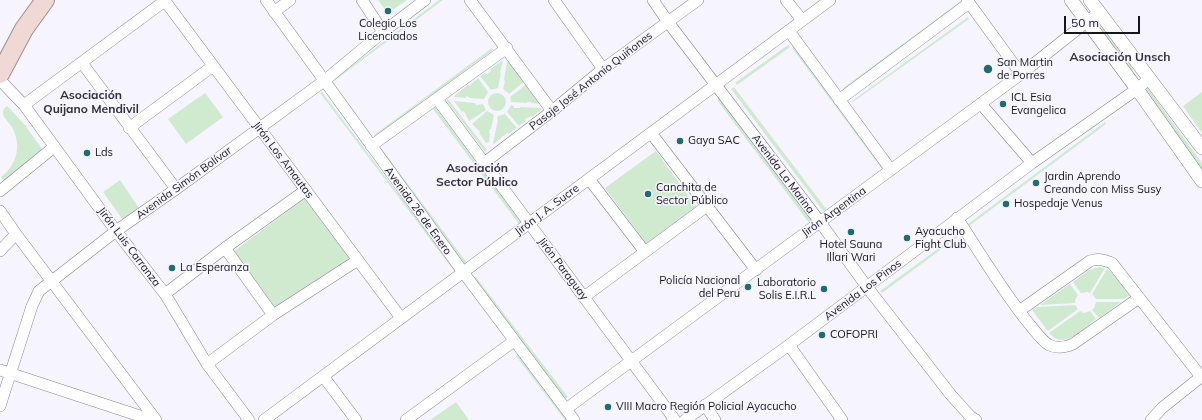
<!DOCTYPE html>
<meta charset="utf-8">
<style>
body{margin:0}
#map{position:relative;width:1202px;height:420px;overflow:hidden;background:#f6f4ff;font-family:Mulish,sans-serif}
canvas{display:block}
.scale{position:absolute;left:1064px;top:16px;width:76px;height:18px;box-sizing:border-box;border:2px solid #16151a;border-top:0;padding-left:5px;font-size:12px;line-height:14px;white-space:nowrap;color:#16151a;-webkit-text-stroke:3px #f6f4ff;paint-order:stroke}
</style>
<div id="map">
<canvas width="1202" height="420"></canvas>
<div class="scale">50 m</div>
</div>
<script>
const g = document.querySelector('canvas').getContext('2d');
g.lineJoin = 'round';
function fillPath(path, color) {
  g.fillStyle = color;
  g.fill(path, 'evenodd');
}
function strokePath(path, color, width, dash) {
  g.strokeStyle = color;
  g.lineWidth = width;
  g.lineCap = dash ? 'butt' : 'round';
  g.setLineDash(dash || []);
  g.stroke(path);
}
function drawText(font, color, halo, rows, align = 'center') {
  g.font = font + ' Mulish,sans-serif';
  g.lineWidth = 3;
  g.setLineDash([]);
  g.textBaseline = 'middle';
  g.strokeStyle = halo;
  g.fillStyle = color;
  for (const [text, x, y, turn = 0] of rows) {
    g.save();
    g.translate(x, y);
    g.rotate((+turn || 0) * Math.PI / 180);
    g.textAlign = isNaN(turn) ? turn : align;
    if (halo) g.strokeText(text, 0, 0);
    g.fillText(text, 0, 0);
    g.restore();
  }
}
const green = new Path2D(`
 M378,0H407L388,13Z
 M439,0H443L334,81L333,80Z
 M957,4L959,6L844,91L843,88Z
 M968,17L969,19L853,102L852,101Z
 M1099,21L1133,68L1132,72L1096,22Z
 M788,45L790,47L737,85L735,83Z
 M794,46L884,167L882,169L792,48Z
 M492,48L493,50L375,137L374,135Z
 M502,61H503L500,72L501,73L498,88L491,90L480,76L485,73L487,74L491,71L490,69Z
 M507,62H510L525,81L509,94L503,89L505,81L504,80Z
 M478,78L488,92L484,99L470,98L469,97L466,96V98L454,97L456,94L468,85L469,86Z
 M527,84L541,104L531,103V102H527V103L511,102L510,97Z
 M734,87L827,210L824,212L731,89Z
 M1147,87L1202,163V173L1144,88Z
 M322,92L456,271L455,272L320,93Z
 M1202,92V133L1183,106Z
 M205,93L223,117L186,144L168,119Z
 M488 102a9 9 0 1 1 18 0a9 9 0 1 1-18 0Z
 M719,98L812,221L809,223L717,100Z
 M448,99L487,150L485,152L446,100Z
 M454,101L475,103L476,105L483,104L486,110L469,121L464,111L462,112Z
 M511,105L514,106V108H520V107L541,108V110L532,117L531,116L525,119L526,121L519,126L507,112Z
 M7,106L25,125L42,149L40,156L3,181L1,177C17,165 22,145 12,127C9,123 4,118 3,114C2,110 5,108 7,106Z
 M435,107L521,222L519,224L433,109Z
 M487,111L494,115L491,129H490L489,133L490,134L489,142L486,143L479,133L480,132L472,124Z
 M505,114L517,128L508,134L507,133L494,144L493,143L498,120L497,119L498,116Z
 M1105,122L1106,124L969,226L968,224Z
 M381,148L467,263L464,265L379,150Z
 M656,151L698,209L648,246L605,188Z
 M120,180L139,208L123,220L103,192Z
 M306,197L352,257L274,316L229,255Z
 M957,235L958,237L882,293L880,291Z
 M1100,267L1105,268L1090,293L1087,292L1081,293L1073,282L1089,270Z
 M1107,269L1111,272L1130,295L1124,299H1096L1092,294Z
 M476,277L568,397L565,399L474,278Z
 M1070,284L1078,295L1075,300V303L1040,305Z
 M1096,302H1121L1099,318L1092,310L1094,308Z
 M1075,305L1078,309L1048,331L1032,310L1037,307Z
 M1080,311L1084,313L1090,311L1096,319C1083,329 1064,351 1049,333Z
 M519,354L569,420H565L516,356Z
 M456,402L469,420H430Z`);
const minor = new Path2D(`
 M266,0L463,272L574,420
 M362,0L383,32
 M470,0L552,111
 M554,0L603,69
 M653,0L668,22L820,222L867,287L951,395L970,416L976,420
 M786,0L802,20
 M967,0L1021,74
 M165,1L401,318
 M274,12L290,0
 M789,31L891,170
 M82,63L176,189
 M0,80L24,105L116,231L165,294L207,364L249,420
 M437,99L675,420
 M839,100L969,3
 M981,104L1032,163
 M24,105L166,0
 M129,128L213,66
 M651,133L756,270
 M371,146L507,48
 M484,163L552,111L603,69L698,0
 M589,179L645,252
 M0,191L54,147
 M0,211L16,234L156,420
 M957,218C981,254 1003,292 1030,325C1036,332 1042,341 1049,345C1057,349 1066,347 1073,344L1139,298
 M225,248L273,315
 M0,251L16,234
 M165,294L225,248L306,190
 M584,297L707,206
 M1019,311L1090,261C1098,258 1104,260 1112,263L1202,378
 M789,345L842,420
 M207,364L273,315L358,260
 M0,370L152,420
 M323,376L356,420
 M705,405L715,420
 M0,406L32,306L39,291L116,231L176,189L324,81L383,32L425,0
 M566,409L1021,74L1099,12
 M264,420L830,0
 M406,420L514,341
 M685,420L789,345L1032,163L1137,89L1150,78
 M1151,420L1162,408L1202,376`);
const tertiary = new Path2D(`
 M1071,0L1137,89L1202,181
 M1090,0L1202,148`);
const trunk = new Path2D(`
 M0,74L24,29L45,0`);
const markers = [
 [388,11,4,"#206c6f"],
 [988,69,5,"#206c6f"],
 [1003,104,4,"#206c6f"],
 [680,141,4,"#206c6f"],
 [87,153,4,"#206c6f"],
 [1036,183,4,"#206c6f"],
 [648,194,4,"#206c6f"],
 [1006,204,4,"#206c6f"],
 [851,232,4,"#206c6f"],
 [907,238,4,"#206c6f"],
 [172,268,4,"#206c6f"],
 [748,287,4,"#206c6f"],
 [824,289,4,"#206c6f"],
 [822,335,4,"#206c6f"],
 [608,407,4,"#206c6f"]
];
const poiNames = [
 ["Colegio Los",388,24,"center"],
 ["Licenciados",388,37,"center"],
 ["San Martin",997,63],
 ["de Porres",997,76],
 ["ICL Esia",1011,98],
 ["Evangelica",1011,111],
 ["Gaya SAC",688,141],
 ["Lds",95,153],
 ["Jardin Aprendo",1044,177],
 ["Creando con Miss Susy",1044,190],
 ["Canchita de",656,188],
 ["Sector Público",656,201],
 ["Hospedaje Venus",1014,204],
 ["Ayacucho",915,232],
 ["Fight Club",915,245],
 ["Hotel Sauna",851,245,"center"],
 ["Illari Wari",851,258,"center"],
 ["La Esperanza",180,268],
 ["Policía Nacional",740,281,"right"],
 ["del Peru",740,294,"right"],
 ["Laboratorio",816,283,"right"],
 ["Solis E.I.R.L",816,296,"right"],
 ["COFOPRI",830,335],
 ["VIII Macro Región Policial Ayacucho",616,407]
];
const streetNames = [
 ["Pasaje José Antonio Quiñones",591,81,-38],
 ["Jirón Los Amautas",283,160,53],
 ["Avenida La Marina",783,174,53],
 ["Avenida Simón Bolívar",184,183,-36],
 ["Jirón J. A. Sucre",547,210,-37],
 ["Avenida 26 de Enero",418,211,54],
 ["Jirón Argentina",834,212,-36],
 ["Jirón Luis Carranza",129,247,53],
 ["Jirón Paraguay",563,269,53],
 ["Avenida Los Pinos",863,290,-37]
];
const neighbourhoodNames = [
 ["Asociación Unsch",1120,57],
 ["Asociación",91,95],
 ["Quijano Mendivil",91,109],
 ["Asociación",477,168],
 ["Sector Público",477,182]
];
fillPath(green, '#d0ead0');
strokePath(minor, '#85838f', 12);
strokePath(tertiary, '#85838f', 14);
strokePath(trunk, '#a18e8c', 20);
strokePath(minor, '#fff', 11);
strokePath(tertiary, '#fff', 13);
strokePath(trunk, '#f0d8d4', 18);
for (const [x, y, r, color] of markers) {
  const dot = new Path2D();
  dot.arc(x, y, r, 0, 2 * Math.PI);
  g.fillStyle = color;
  g.fill(dot);
  strokePath(dot, '#f6f4ff', 1.5);
}
drawText('11px', '#16151a', '#f6f4ff', poiNames, 'left');
drawText('11px', '#16151a', '#f6f4ff', streetNames);
drawText('bold 12px', '#32303a', '#f6f4ff', neighbourhoodNames);
</script>
